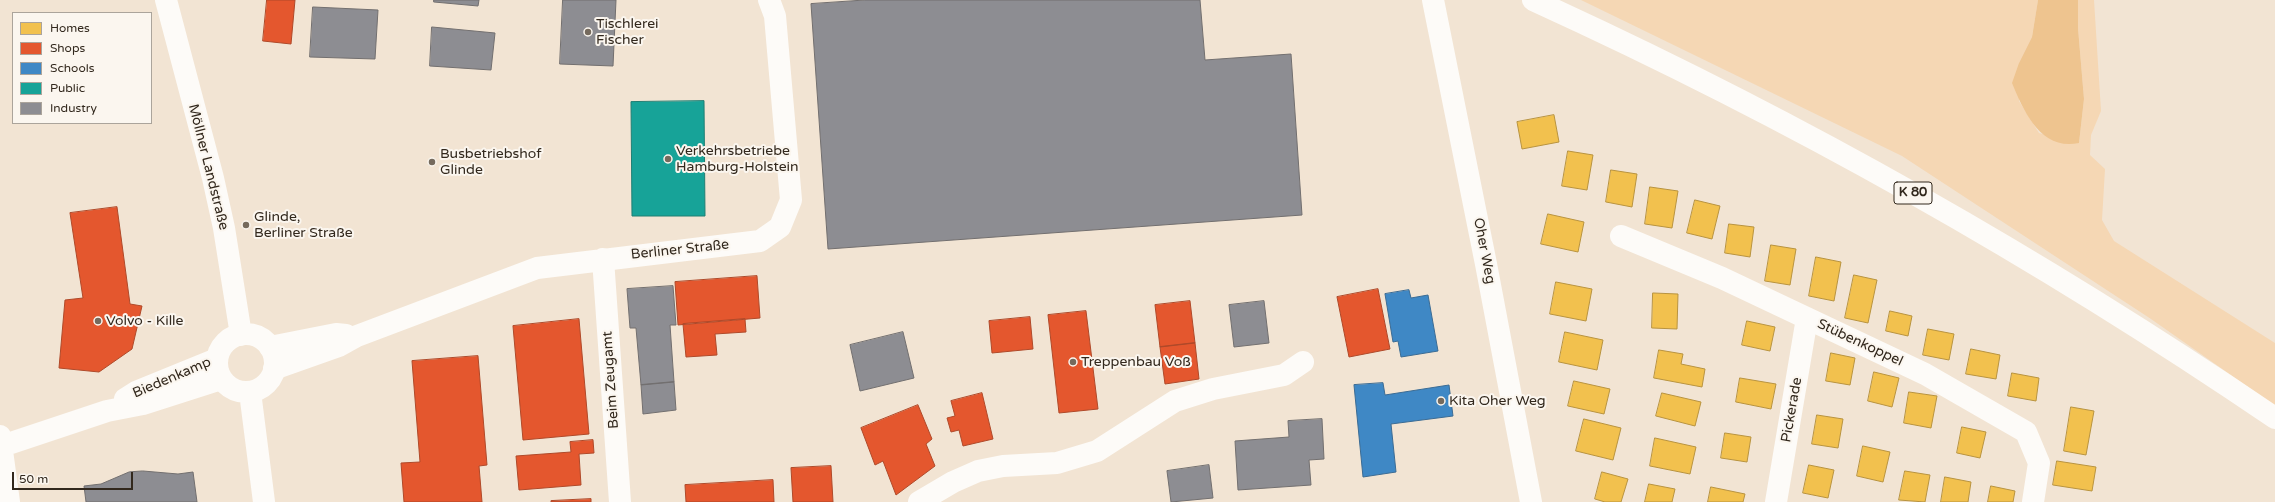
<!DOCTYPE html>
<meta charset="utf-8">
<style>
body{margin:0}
#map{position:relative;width:2275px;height:502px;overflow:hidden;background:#f2e4d3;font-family:"Varela Round",sans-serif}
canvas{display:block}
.legend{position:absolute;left:12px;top:12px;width:140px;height:112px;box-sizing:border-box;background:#fbf6ef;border:1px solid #aba49b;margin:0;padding:5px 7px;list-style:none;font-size:12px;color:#32281d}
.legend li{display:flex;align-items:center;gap:8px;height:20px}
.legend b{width:20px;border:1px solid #aba49b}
.scale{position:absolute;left:12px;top:472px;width:121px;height:18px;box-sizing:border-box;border:2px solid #32281d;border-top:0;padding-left:5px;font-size:12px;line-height:14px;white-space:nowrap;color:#32281d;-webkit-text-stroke:3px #fbf6ef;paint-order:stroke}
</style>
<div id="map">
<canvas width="2275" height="502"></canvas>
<ul class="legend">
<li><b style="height:11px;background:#f2c14e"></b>Homes</li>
<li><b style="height:11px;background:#e4572e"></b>Shops</li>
<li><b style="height:11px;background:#3f88c5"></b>Schools</li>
<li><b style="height:11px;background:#17a398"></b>Public</li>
<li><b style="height:11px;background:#8d8d92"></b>Industry</li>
</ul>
<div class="scale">50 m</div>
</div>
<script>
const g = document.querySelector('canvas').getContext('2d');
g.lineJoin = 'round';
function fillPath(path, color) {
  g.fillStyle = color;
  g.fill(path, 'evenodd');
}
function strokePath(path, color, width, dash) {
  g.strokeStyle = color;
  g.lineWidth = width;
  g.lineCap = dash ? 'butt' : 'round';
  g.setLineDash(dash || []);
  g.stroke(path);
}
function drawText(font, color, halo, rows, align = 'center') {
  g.font = font + ' "Varela Round",sans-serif';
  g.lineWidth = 4;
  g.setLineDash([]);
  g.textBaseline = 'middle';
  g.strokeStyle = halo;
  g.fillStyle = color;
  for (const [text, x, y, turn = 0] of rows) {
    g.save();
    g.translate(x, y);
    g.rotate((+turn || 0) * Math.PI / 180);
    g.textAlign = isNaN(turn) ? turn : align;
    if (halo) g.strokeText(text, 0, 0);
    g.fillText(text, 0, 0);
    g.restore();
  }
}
const green = new Path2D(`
 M1581,0H2038L2032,37L2019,63V101L2039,133L2079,143L2084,99L2078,28V0H2094L2101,111L2091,135L2090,155L2105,169L2102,220L2114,241L2275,343V406L2151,319L1902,156Z`);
const water = new Path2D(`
 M2038,0H2078V28L2084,99L2079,143C2041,151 2024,112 2012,83L2019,63L2032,37Z`);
const homes = new Path2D(`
 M1554,115L1559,142L1522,149L1517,122Z
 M1568,151L1593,155L1587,190L1562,186Z
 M1611,170L1637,174L1632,207L1606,202Z
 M1650,187L1678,191L1672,228L1645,224Z
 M1695,200L1720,206L1712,239L1687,233Z
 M1548,214L1584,222L1578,252L1541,244Z
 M1729,224L1754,227L1750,257L1725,253Z
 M1771,245L1796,249L1790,285L1765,281Z
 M1816,257L1841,262L1834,301L1809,296Z
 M1854,275L1877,280L1868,323L1845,318Z
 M1556,282L1592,289L1586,321L1550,314Z
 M1653,293L1678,294L1677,329L1652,328Z
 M1890,311L1912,316L1908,336L1886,331Z
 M1747,321L1775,327L1770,351L1742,345Z
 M1928,329L1954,334L1949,360L1923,355Z
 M1565,332L1603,340L1597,370L1559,362Z
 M1971,349L2000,355L1996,379L1966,374Z
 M1659,350L1683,354L1681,364L1705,369L1702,387L1654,378Z
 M1831,353L1855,358L1850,385L1826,381Z
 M1874,372L1899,378L1892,407L1868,401Z
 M2012,373L2039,378L2036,401L2008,396Z
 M1740,378L1776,384L1771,409L1736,402Z
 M1574,381L1610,389L1604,414L1568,406Z
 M1909,392L1937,396L1931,428L1904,423Z
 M1662,393L1701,402L1695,426L1656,416Z
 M2071,407L2094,411L2086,455L2064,451Z
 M1817,415L1843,419L1838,448L1812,444Z
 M1584,419L1621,428L1613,460L1576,451Z
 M1962,427L1986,432L1980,458L1957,453Z
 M1725,433L1751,437L1747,462L1721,458Z
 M1655,438L1696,447L1690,474L1650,466Z
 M1863,446L1890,452L1883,482L1857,476Z
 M2057,461L2096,467L2092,491L2053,485Z
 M1809,465L1834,470L1828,498L1803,493Z
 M1905,471L1930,475L1925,502L1899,500Z
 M1602,472L1628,479L1621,502H1605L1595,499Z
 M1945,477L1971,482L1968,502H1941Z
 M1649,484L1675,489L1672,502H1645Z
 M1991,486L2015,491L2013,502H1988Z
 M1711,487L1745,494L1743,502H1708Z`);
const shops = new Path2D(`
 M267,0H295L291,44L263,41Z
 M117,207L130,304L142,306L132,349L99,372L59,368L65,300L83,298L70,213Z
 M757,276L760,318L678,325L675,282Z
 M1378,289L1390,349L1349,357L1337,297Z
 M1190,301L1195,343L1160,347L1155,305Z
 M1086,311L1098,409L1059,413L1048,315Z
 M1030,317L1033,349L992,353L989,321Z
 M579,319L589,434L523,440L513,326Z
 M745,319L746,332L715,334L717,355L686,357L683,324Z
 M1195,343L1199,379L1165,384L1160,347Z
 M478,356L487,465L479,466L482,502H404L401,463L420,462L412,361Z
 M982,393L993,439L963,446L959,430L951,432L947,418L955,416L951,401Z
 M918,405L932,439L926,444L935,466L896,495L883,461L875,465L861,428Z
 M593,440L594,453L579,454L581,485L519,490L516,456L571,452L570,442Z
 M831,466L833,502H793L791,468Z
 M773,480L774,502H686L685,485Z
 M591,499V502H551V501Z`);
const schools = new Path2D(`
 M1409,290L1411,298L1428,295L1438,351L1401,357L1398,341L1393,342L1385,294Z
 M1383,383L1385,395L1449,385L1453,416L1391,424L1396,472L1363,477L1354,385Z`);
const public = new Path2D(`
 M704,101L705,216H632L631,102Z`);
const industry = new Path2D(`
 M434,0H479L478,6L434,2Z
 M563,0H616L613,66L560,64Z
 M865,0H1200L1205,60L1291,54L1302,215L828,249L811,4Z
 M313,7L378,10L375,59L310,57Z
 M432,27L495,33L491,70L430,66Z
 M673,286L676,325H670L674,382L641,385L636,328H630L627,289Z
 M1264,301L1269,343L1234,347L1229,305Z
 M903,332L914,378L860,391L850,345Z
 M674,382L676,410L643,414L641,385Z
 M1322,419L1324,459L1309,460L1311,485L1238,490L1235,441L1289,437L1288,421Z
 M1209,465L1213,498L1171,502L1167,471Z
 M143,471L178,474L193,472L197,502H86L84,486L101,484L129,472Z`);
const minor = new Path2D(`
 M1433,0L1486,264L1531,502
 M1621,236L1722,278L1925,374L2026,432L2039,463L2033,502
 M603,259L620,502
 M270,347L336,334L346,335
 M274,369L339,346L357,336L537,268L760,241L780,227L791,200L775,16L769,0
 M125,399L136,392L217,359
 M0,436L9,502
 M2,446L107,411L143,404L221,379
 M919,502L953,482L978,471L1003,466L1057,463L1097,451L1175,401L1213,389L1284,375L1303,362
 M1776,502L1807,318`);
const major = new Path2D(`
 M166,0L213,178L224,228L241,335
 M217 363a29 29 0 1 1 58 0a29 29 0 1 1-58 0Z
 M250,392L264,502`);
const highway = new Path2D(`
 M1533,0C1792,118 2040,258 2275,418`);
const markers = [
 [588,32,4,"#756a5d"],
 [668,159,4,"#756a5d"],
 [432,162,4,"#756a5d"],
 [246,225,4,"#756a5d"],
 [98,321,4,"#756a5d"],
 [1073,362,4,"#756a5d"],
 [1441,401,4,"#756a5d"]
];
const shields = [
 [1913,193,38]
];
const shieldNames = [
 ["K 80",1913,193]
];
const poiNames = [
 ["Tischlerei",596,24],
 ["Fischer",596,40],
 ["Verkehrsbetriebe",676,151],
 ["Hamburg-Holstein",676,167],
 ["Busbetriebshof",440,154],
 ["Glinde",440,170],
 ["Glinde,",254,217],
 ["Berliner Straße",254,233],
 ["Volvo - Kille",106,321],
 ["Treppenbau Voß",1081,362],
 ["Kita Oher Weg",1449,401]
];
const streetNames = [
 ["Möllner Landstraße",208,167,76],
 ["Berliner Straße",680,250,-6],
 ["Oher Weg",1484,251,79],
 ["Stübenkoppel",1860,343,25],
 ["Biedenkamp",172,378,-23],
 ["Beim Zeugamt",611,380,-94],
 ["Pickerade",1792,410,-80]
];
fillPath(green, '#f5d7b4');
fillPath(water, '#eec48f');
fillPath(homes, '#f2c14e');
strokePath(homes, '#b8933f', 1);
fillPath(shops, '#e4572e');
strokePath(shops, '#af4929', 1);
fillPath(schools, '#3f88c5');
strokePath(schools, '#3b6b93', 1);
fillPath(public, '#17a398');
strokePath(public, '#1f7e73', 1);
fillPath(industry, '#8d8d92');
strokePath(industry, '#726f6f', 1);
strokePath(minor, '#fdfbf8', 22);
strokePath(major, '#fdfbf8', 22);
strokePath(highway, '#fdfbf8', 22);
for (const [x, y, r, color] of markers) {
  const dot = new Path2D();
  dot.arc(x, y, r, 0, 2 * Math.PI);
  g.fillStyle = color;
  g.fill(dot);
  strokePath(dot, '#fbf6ef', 1.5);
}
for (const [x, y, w] of shields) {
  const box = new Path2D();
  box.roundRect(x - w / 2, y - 11, w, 22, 3);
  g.fillStyle = '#fbf6ef';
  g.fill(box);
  strokePath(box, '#32281d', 1);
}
drawText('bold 13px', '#32281d', null, shieldNames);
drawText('14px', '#32281d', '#fbf6ef', poiNames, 'left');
drawText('14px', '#32281d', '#fbf6ef', streetNames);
</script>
